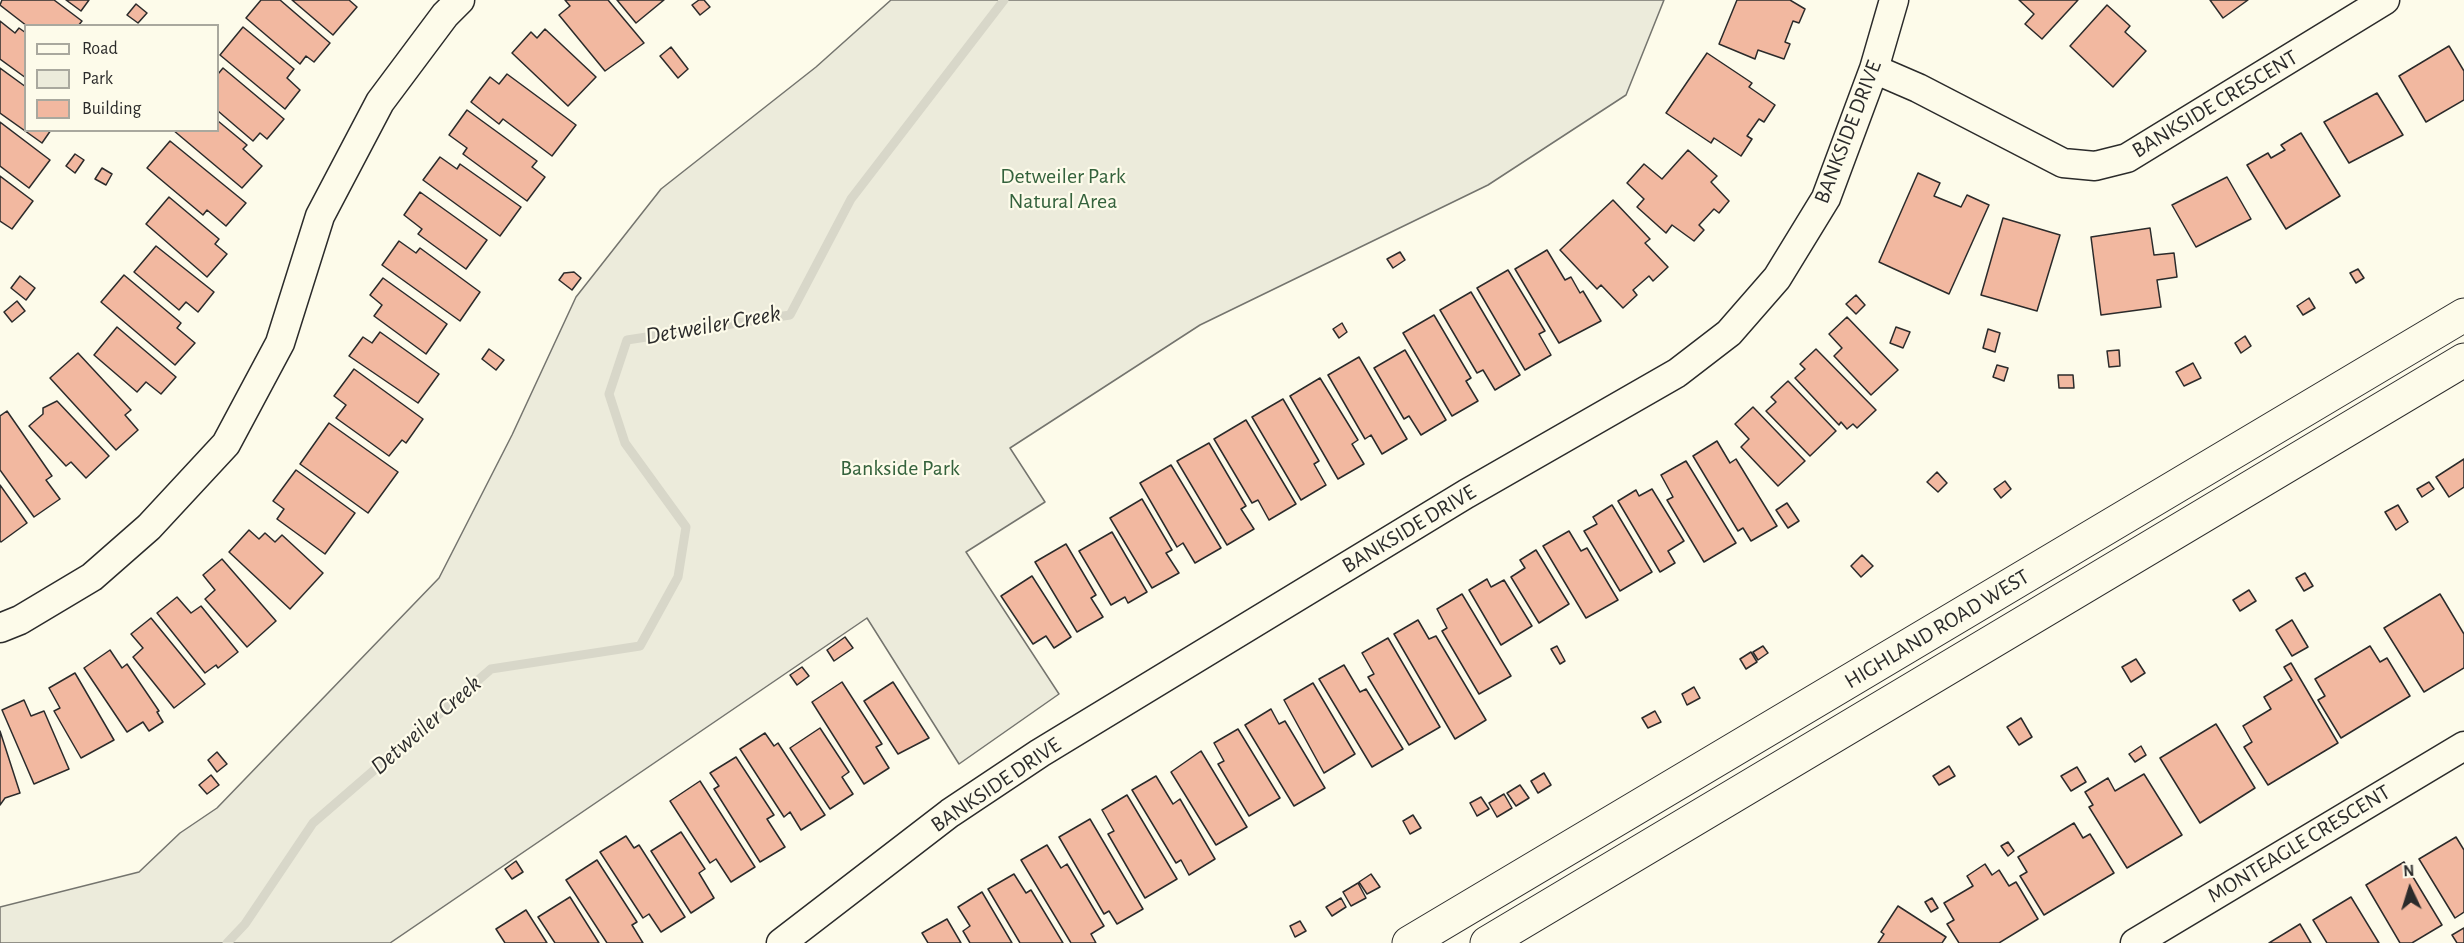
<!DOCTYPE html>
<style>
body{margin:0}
#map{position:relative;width:2464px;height:943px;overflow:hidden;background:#fdfbea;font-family:"Alegreya Sans",sans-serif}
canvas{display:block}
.legend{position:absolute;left:24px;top:24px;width:195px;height:108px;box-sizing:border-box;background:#fdfbea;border:2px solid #a9a89e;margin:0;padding:8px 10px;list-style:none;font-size:18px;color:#2b2b2b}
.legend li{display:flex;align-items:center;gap:12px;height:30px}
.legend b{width:30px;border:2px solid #a9a89e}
.north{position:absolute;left:2380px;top:859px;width:60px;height:60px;-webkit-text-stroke:4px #fdfbea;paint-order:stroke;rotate:356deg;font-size:16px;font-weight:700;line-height:24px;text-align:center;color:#2b2b2b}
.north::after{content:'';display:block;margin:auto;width:21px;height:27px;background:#2b2b2b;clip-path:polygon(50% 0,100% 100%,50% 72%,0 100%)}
</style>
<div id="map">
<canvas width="2464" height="943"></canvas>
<ul class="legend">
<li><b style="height:8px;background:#fdfbea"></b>Road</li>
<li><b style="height:16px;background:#ecebdb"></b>Park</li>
<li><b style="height:16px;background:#f2b8a0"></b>Building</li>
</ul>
<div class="north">N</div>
</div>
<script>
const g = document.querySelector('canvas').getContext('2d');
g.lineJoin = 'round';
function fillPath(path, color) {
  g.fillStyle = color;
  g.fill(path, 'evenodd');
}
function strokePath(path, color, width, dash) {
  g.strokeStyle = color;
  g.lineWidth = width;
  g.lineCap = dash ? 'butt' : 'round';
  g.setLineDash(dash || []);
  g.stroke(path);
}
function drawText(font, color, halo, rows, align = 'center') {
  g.font = font + ' "Alegreya Sans",sans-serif';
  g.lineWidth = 4.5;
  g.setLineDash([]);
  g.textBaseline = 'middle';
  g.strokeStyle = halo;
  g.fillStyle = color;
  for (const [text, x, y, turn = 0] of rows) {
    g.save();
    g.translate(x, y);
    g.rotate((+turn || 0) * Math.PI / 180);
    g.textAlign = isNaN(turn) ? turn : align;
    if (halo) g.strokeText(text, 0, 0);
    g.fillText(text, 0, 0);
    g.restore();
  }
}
const green = new Path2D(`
 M891,0H1664L1626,95L1488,185L1200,325L1010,448L1045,502L966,552L1059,694L959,764L867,618L390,943H0V907L139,872L180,833L217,808L439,578L512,435L576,297L661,189L816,67Z`);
const stream = new Path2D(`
 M227,943L245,924L313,823L491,669L640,646L678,577L686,527L625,443L609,394L627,340L790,315L851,199L1004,0`);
const building = new Path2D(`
 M2,0H54L82,21L78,26H27L0,5Z
 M66,0H89L81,11Z
 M261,0H280L330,43L314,62L306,56L300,64L246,18Z
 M292,0H349L357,7L333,35Z
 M565,0H608L644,43L605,71L559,15L570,6Z
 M617,0H664L636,23Z
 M699,0H704L710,7L700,15L692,5Z
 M1737,0H1790L1805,9L1799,23L1793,21L1785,42L1790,44L1784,59L1758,50L1755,59L1719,44Z
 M2019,0H2078L2042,39L2025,24L2034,14Z
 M2210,0H2248L2223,18Z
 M136,4L147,13L138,23L127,15Z
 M2107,5L2130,26L2125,32L2146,51L2113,87L2070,46Z
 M0,21L15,33L19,28L26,33V78L0,59Z
 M243,27L294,69L287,78L300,90L285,109L220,55Z
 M545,29L596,77L568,106L512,53L531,32L537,38Z
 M2449,46L2464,71V100L2426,122L2399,76Z
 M671,47L688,69L678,78L660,56Z
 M1707,53L1752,83L1749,87L1775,105L1764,122L1759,119L1747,136L1752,139L1741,156L1714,138L1711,143L1666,113Z
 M0,68L26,87V130H51L42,143L0,113Z
 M223,68L284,119L267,139L260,133L253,141L218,111V74Z
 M507,74L576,125L552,156L503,119L499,124L471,102L490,77L499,84Z
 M2377,93L2403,135L2349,163L2324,122Z
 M467,110L537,161L532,167L545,177L527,201L463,154L467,148L449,135Z
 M218,121L247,145L243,149L262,166L242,188L173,130H218Z
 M0,122L50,160L29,188L0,166Z
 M2301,133L2340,196L2286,229L2247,165L2268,153L2271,158L2285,150L2281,145Z
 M170,141L246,203L226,226L207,210L203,215L147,168Z
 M1688,150L1717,176L1711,182L1729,201L1719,213L1714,209L1699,225L1704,230L1694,241L1672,225L1666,233L1637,207L1644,199L1627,183L1644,164L1662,179Z
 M75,154L84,160L75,173L66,166Z
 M440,157L457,169L460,164L521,207L500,236L423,180Z
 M102,168L112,174L106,185L95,179Z
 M1918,173L1940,183L1934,196L1961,207L1967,195L1989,205L1949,294L1879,262Z
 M0,176L33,201L12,229L0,221Z
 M2227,177L2251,219L2196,247L2172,205Z
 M420,192L487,240L466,269L418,234L422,229L404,215Z
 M169,197L219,239L215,244L227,254L207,277L146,224Z
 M1613,200L1650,239L1645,243L1668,267L1653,281L1649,276L1633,290L1637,295L1623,308L1601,285L1597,289L1560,250Z
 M2003,218L2060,235L2037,311L1981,295Z
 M2150,228L2154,255L2174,253L2177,277L2157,280L2161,307L2101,315L2091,237Z
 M399,241L416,253L420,248L480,292L460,321L382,265Z
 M156,246L214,292L198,312L186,302L179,310L134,272Z
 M1547,250L1565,280L1571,277L1580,293L1583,291L1601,321L1559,343L1515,269Z
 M1400,252L1405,260L1393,268L1387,259Z
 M2358,269L2364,278L2356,283L2350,273Z
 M1508,270L1545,331L1539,334L1551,355L1525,370L1477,288Z
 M574,272L581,278L572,290L559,280L564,273Z
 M124,275L181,323L177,328L195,343L175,365L101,302Z
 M20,276L35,288L26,300L11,288Z
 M383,278L447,324L426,354L374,316L382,305L370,295Z
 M1471,292L1520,375L1495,390L1483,370L1477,373L1440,310Z
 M1856,295L1865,305L1856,314L1846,304Z
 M2309,298L2315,308L2303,315L2297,306Z
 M17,301L25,311L12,322L4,312Z
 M1434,315L1471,378L1466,381L1478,401L1452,416L1403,333Z
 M1847,317L1898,370L1871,395L1834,356L1842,348L1829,334Z
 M1342,323L1347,332L1339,338L1333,329Z
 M117,327L176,377L161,394L146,382L137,392L94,355Z
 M1896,327L1910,332L1903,348L1890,343Z
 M1988,329L2000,333L1995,352L1983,348Z
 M380,332L439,374L418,403L349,356L363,337L372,343Z
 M2245,336L2251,346L2241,353L2235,343Z
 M489,349L504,360L496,370L482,359Z
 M1816,349L1876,410L1857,428L1853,424L1847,429L1841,422L1839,425L1795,378L1805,369L1800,364Z
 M1405,350L1446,420L1421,435L1409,416L1404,419L1374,368Z
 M2119,350L2120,366L2109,367L2107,351Z
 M78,353L131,410L125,415L138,430L116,450L50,378Z
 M1359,357L1407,439L1382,454L1371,435L1365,439L1328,375Z
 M2193,363L2201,378L2184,386L2176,372Z
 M1997,365L2008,368L2004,381L1993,377Z
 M354,369L423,419L406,443L402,440L389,456L336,418L346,405L334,396Z
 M2058,375H2073L2074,388H2059Z
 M1320,378L1358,440L1352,444L1364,464L1338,479L1290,396Z
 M1788,381L1836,431L1810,456L1766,411L1776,402L1771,397Z
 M1283,399L1319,461L1314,464L1326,485L1301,500L1252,417Z
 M57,401L109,456L86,478L71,462L66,466L29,426L43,414V408Z
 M1753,407L1805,461L1778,486L1741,447L1749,439L1735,424Z
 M7,411L52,476L46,480L60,499L34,517L0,470V416Z
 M1246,420L1296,504L1269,520L1258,500L1252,503L1214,439Z
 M329,423L398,472L368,513L300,464Z
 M1717,441L1730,463L1736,459L1777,526L1751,541L1743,528L1738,531L1693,456Z
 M1209,443L1246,506L1241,509L1254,529L1227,545L1177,461Z
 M2464,459V487L2449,497L2436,477Z
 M1686,461L1736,543L1704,562L1667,500L1673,497L1661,475Z
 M1171,465L1221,548L1195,563L1183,543L1177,547L1140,483Z
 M296,470L355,513L325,554L277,519L284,509L273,501Z
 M1937,472L1947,483L1938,492L1927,482Z
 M2005,481L2011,489L2001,498L1994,489Z
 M2429,482L2434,489L2422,497L2417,489Z
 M0,485L27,523L1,542L0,541Z
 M1652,489L1684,541L1668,551L1675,563L1660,572L1618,501L1636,490L1639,496Z
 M1142,499L1172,550L1166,553L1179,573L1152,588L1110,518Z
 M1787,503L1799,521L1788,528L1776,510Z
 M1612,505L1652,572L1620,591L1584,531L1597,524L1593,517Z
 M2398,505L2408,522L2396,530L2385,512Z
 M249,530L259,539L265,533L275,542L282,535L323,573L290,609L229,552Z
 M1569,531L1581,551L1587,548L1618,600L1586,618L1543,546Z
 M1112,532L1147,592L1128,603L1125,597L1111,605L1079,551Z
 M1066,544L1096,595L1091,598L1103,617L1077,632L1035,562Z
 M1536,550L1569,604L1539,623L1511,577L1525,568L1520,560Z
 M1862,555L1873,566L1861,577L1851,566Z
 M222,559L276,621L247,647L205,599L215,590L203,575Z
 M2305,573L2313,586L2304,591L2296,578Z
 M1032,576L1071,637L1054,648L1046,636L1033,644L1001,596Z
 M1487,579L1491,587L1504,580L1532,626L1501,645L1469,590Z
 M2249,590L2256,601L2240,611L2233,600Z
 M1462,594L1511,676L1479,694L1442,631L1447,628L1437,609Z
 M2440,594L2464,634V668L2424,692L2384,628Z
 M177,597L191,613L201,606L238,652L218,668L216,665L205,673L157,613Z
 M151,618L205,684L174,708L133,657L143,648L131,634Z
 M1418,620L1429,639L1436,636L1486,720L1455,739L1394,634Z
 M2292,620L2308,647L2292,656L2276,630Z
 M845,637L853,648L834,661L827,650Z
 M1388,638L1440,727L1409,745L1368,677L1374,674L1362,653Z
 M1557,646L1565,661L1560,664L1551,649Z
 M1763,646L1768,653L1758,660L1753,652Z
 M2370,646L2380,662L2387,658L2410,696L2341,738L2318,700L2325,696L2315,679Z
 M110,650L122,668L127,664L159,711L157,712L163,722L149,731L143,722L127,732L84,668Z
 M1751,652L1757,662L1746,669L1740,659Z
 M2136,659L2145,673L2131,682L2122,667Z
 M2291,663L2338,743L2268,785L2244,747L2252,742L2243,726L2271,709L2264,697L2292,680L2284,667Z
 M1344,665L1360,692L1366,689L1403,749L1372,767L1319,679Z
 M802,667L809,676L797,685L790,675Z
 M75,673L114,740L81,758L54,711L60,708L49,688Z
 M842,682L882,744L876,747L889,768L864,784L812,702Z
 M893,682L929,738L898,754L864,701Z
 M1313,683L1355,754L1324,773L1284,700Z
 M1694,687L1700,698L1687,705L1682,694Z
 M24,700L31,716L44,711L69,769L34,784L2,710Z
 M1271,709L1279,724L1285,721L1325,788L1294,806L1245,725Z
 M1655,711L1661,722L1648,728L1642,718Z
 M2021,718L2032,737L2019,745L2007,727Z
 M2216,724L2255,788L2200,823L2160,758Z
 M820,728L849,772L842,777L853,794L830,809L790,748Z
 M1238,729L1280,798L1249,816L1218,764L1224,761L1214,743Z
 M0,731L20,793L5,798L0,805Z
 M765,733L774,746L778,743L825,815L801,830L790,812L784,817L740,749Z
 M2141,746L2146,755L2135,762L2129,754Z
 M1201,751L1247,827L1216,845L1171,772Z
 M217,752L227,764L217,772L208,760Z
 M736,757L774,815L767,819L785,847L760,862L714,789L719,786L710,773Z
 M1949,766L1955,776L1939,785L1933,776Z
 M2077,767L2086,782L2071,791L2061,776Z
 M1544,773L1551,785L1538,793L1531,781Z
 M2144,774L2182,835L2127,868L2089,807L2093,805L2085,792L2108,778L2115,791Z
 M211,775L219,785L207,794L199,785Z
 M1156,776L1173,804L1180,799L1215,859L1189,875L1181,860L1176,863L1132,790Z
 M700,781L755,867L731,882L716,859L710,863L670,801Z
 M1520,785L1529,798L1516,806L1507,793Z
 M1504,794L1512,808L1497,817L1489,803Z
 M1127,795L1177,879L1145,898L1108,834L1114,831L1102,810Z
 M1481,797L1489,809L1477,816L1470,803Z
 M1413,815L1421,828L1410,834L1403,821Z
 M1090,819L1143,909L1117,924L1109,911L1104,914L1059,837Z
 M2074,823L2083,838L2090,834L2114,873L2044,915L2020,876L2027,872L2018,857Z
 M681,832L705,869L699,873L714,898L691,913L651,851Z
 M626,836L634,848L639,845L685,917L661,932L649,914L643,918L600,852Z
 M2456,837L2464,850V912L2455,918L2419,859Z
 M2008,842L2014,851L2008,856L2001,846Z
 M1047,845L1061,868L1067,864L1104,926L1091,934L1096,943H1071L1021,860Z
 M597,860L637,922L632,925L643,943H607L566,880Z
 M516,861L523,872L512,879L505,869Z
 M2404,862L2442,925L2412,943H2400L2366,885Z
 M1985,864L1992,875L1999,870L2009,886L2016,882L2038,919L1999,943H1959L1947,924L1954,920L1944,903L1973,886L1967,876Z
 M1014,874L1026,893L1031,890L1063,943H1020L988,889Z
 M1371,874L1380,887L1367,894L1359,882Z
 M1358,883L1366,898L1351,906L1343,892Z
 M982,892L1012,943H970L963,931L970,926L958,907Z
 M570,897L599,943H555L538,917Z
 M2351,897L2379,943H2327L2313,920Z
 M1341,898L1346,907L1332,916L1326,907Z
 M1932,898L1938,908L1931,912L1925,902Z
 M1898,906L1946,937L1942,943H1878L1884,934L1881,932Z
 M526,910L547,943H505L496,929Z
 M947,919L961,943H928L922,933Z
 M1300,921L1306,931L1295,937L1290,926Z
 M2300,924L2311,943H2269Z
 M2464,928V943H2457L2452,935Z`);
const minor = new Path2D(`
 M1874,69L1918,88L2063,163L2095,166L2127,158L2385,0
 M0,628L20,620L92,577L149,527L226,444L280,343L320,216L380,102L445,15L460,0
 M781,943L950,813L1040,753L1466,494L1677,373L1729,333L1777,278L1826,198L1874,69L1894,0
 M2135,943L2464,746`);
const secondary = new Path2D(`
 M1409,943L2464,315
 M1487,943L2464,360`);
const streetNames = [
 ["BANKSIDE CRESCENT",2215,104,-31],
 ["BANKSIDE DRIVE",1848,132,-69],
 ["BANKSIDE DRIVE",1409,529,-31],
 ["HIGHLAND ROAD WEST",1937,629,-31],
 ["BANKSIDE DRIVE",996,785,-34],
 ["MONTEAGLE CRESCENT",2299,844,-31]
];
const parkNames = [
 ["Detweiler Park",1063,176],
 ["Natural Area",1063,201],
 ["Bankside Park",900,468]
];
const waterNames = [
 ["Detweiler Creek",713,325,-10],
 ["Detweiler Creek",426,725,-41]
];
fillPath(green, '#ecebdb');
strokePath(green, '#74746e', 1.5);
strokePath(stream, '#d8d7c9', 9);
fillPath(building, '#f2b8a0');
strokePath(building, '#2b2b2b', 1.5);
strokePath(minor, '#2b2b2b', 31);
strokePath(secondary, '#2b2b2b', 35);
strokePath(minor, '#fdfbea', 28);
strokePath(secondary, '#fdfbea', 33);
drawText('22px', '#2b2b2b', '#fdfbea', streetNames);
drawText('22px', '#34623c', '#fdfbea', parkNames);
drawText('italic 24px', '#2b2b2b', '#fdfbea', waterNames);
</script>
